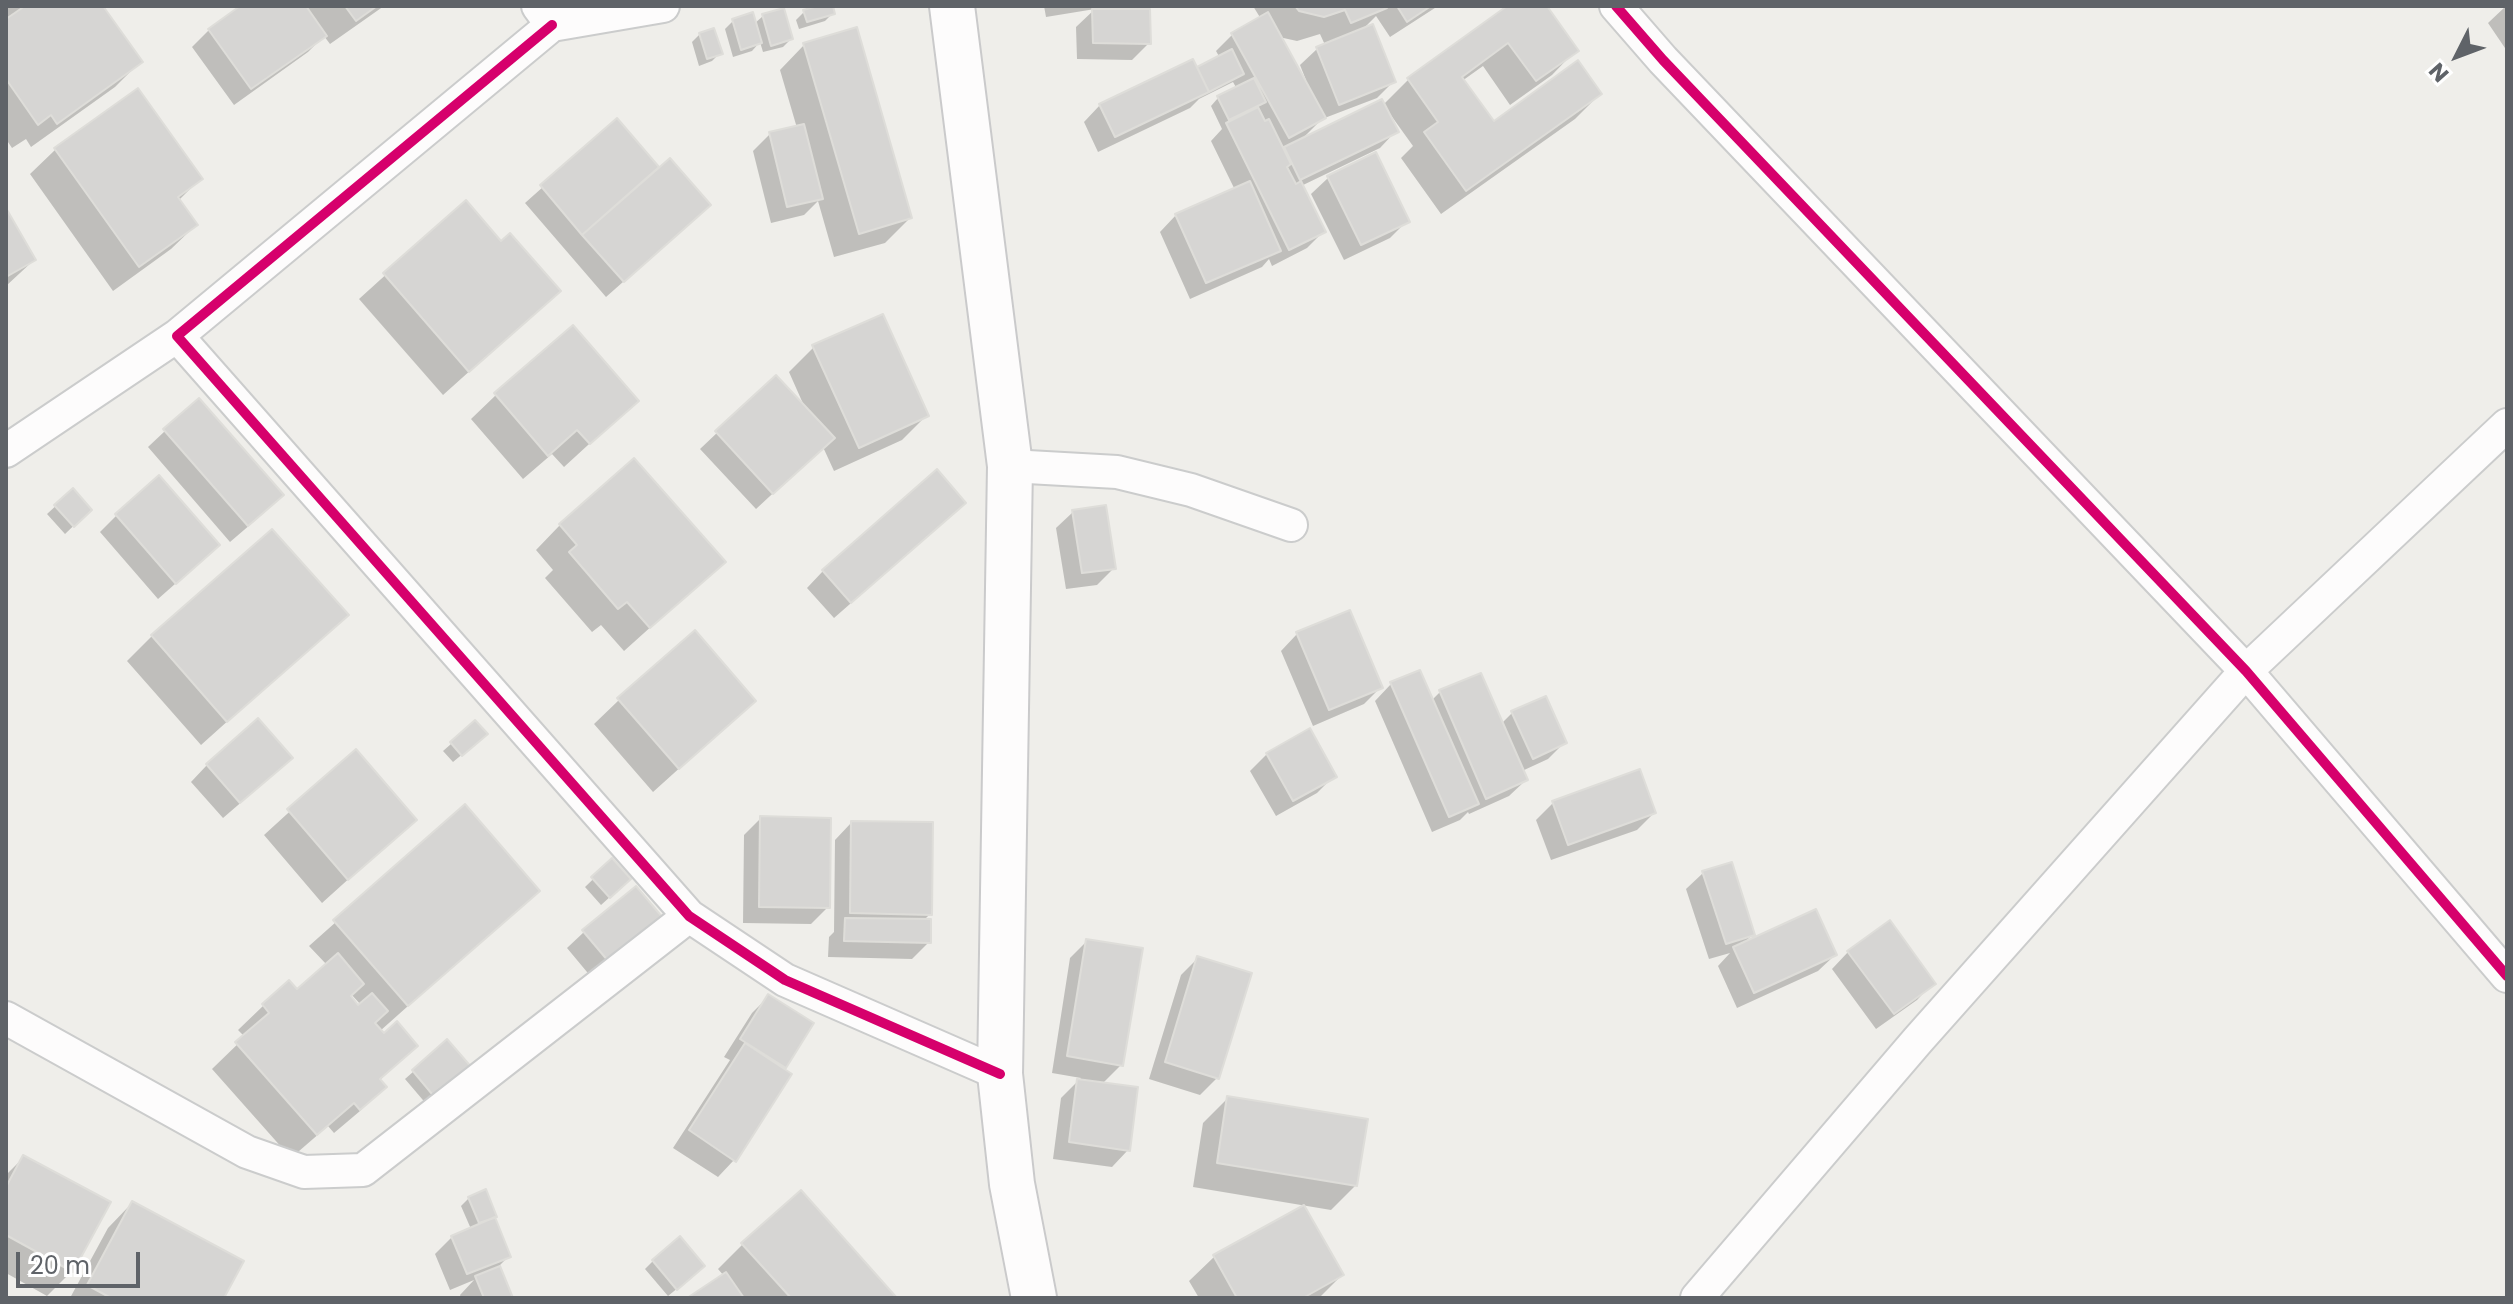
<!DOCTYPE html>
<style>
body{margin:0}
#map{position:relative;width:2513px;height:1304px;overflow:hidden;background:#efeeea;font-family:Poppins,sans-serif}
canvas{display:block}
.frame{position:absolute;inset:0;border:8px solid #5f6368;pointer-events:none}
.north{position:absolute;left:2417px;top:16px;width:80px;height:80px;-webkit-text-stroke:6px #fff;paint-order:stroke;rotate:228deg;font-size:22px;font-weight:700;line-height:32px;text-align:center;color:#5f6368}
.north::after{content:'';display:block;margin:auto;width:28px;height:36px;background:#5f6368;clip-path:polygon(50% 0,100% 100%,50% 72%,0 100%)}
.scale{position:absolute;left:16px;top:1252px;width:124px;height:36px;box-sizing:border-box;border:4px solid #5f6368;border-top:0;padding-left:10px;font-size:24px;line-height:28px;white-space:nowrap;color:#5f6368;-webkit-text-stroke:6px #fff;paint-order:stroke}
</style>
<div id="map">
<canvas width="2513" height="1304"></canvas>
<div class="frame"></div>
<div class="north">N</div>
<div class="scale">20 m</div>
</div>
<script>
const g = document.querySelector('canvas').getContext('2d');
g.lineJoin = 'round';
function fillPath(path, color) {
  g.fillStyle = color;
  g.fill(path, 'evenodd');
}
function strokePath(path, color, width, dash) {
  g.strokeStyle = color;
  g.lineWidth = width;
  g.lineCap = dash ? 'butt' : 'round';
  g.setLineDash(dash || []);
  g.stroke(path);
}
const shadow = new Path2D(`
 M9,6H100L140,62L115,87L31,147L26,139L12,148L6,139V9Z
 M244,6H384L330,44L324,36L308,52L234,105L192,47L209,30Z
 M825,6H831L833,13L825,21L799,29L796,20L804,12Z
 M1044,6H1109L1096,8V11L1149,43L1132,60L1077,59L1076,27L1095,9L1046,17Z
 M1253,6H1383L1385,8L1387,6H1438L1390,37L1376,16L1361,31L1394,81L1377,98L1322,119L1300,141L1383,105L1408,80L1511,6H1545L1576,50L1552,75L1510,105L1483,66L1462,81L1494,124L1600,94L1575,119L1441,214L1401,158L1413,146L1390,114L1388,115L1396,131L1380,148L1301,186L1324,231L1307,248L1272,266L1269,259L1262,267L1190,299L1160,232L1176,215L1235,190L1211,141L1222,129L1211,106L1218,98L1237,89L1233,82L1199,99L1190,108L1098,152L1084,122L1100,105L1197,71L1220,58L1216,51L1233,34L1261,19ZM1320,34L1325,45L1317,49L1300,65L1306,80L1304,81L1279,37L1297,41Z
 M2506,6H2507V51L2488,23Z
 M763,16L791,39L783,47L763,52L760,42L752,51L733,57L725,29L733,21L754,24Z
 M700,34L720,53L712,61L699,66L692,42Z
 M804,45L910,218L885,243L834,257L818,201L804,215L771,223L753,151L770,134L797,128L780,70Z
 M138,91L200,179L179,200L196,225L171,249L113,291L30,174L55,150Z
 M617,121L659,170L692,221L606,297L525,203Z
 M1328,178L1407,221L1390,238L1344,260L1311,194Z
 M465,203L501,243L559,291L443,395L359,299Z
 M6,212L34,260L6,286Z
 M814,347L927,415L902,440L834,471L823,447L756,509L700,449L776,377L805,408L789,372Z
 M496,395L636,401L564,467L552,454L523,479L471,419Z
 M165,431L265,512L230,542L148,447Z
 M73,490L90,510L65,534L47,514Z
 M1073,512L1114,568L1097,585L1066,589L1056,528Z
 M116,516L201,561L158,599L100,532Z
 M947,519L834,618L807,588L823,571Z
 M560,525L723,562L624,651L601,625L592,632L545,578L553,570L536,550Z
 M346,615L201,745L127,661L152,636Z
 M1297,634L1381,687L1364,704L1313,726L1281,651Z
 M1391,684L1431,701L1440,692L1501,724L1512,713L1565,742L1548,759L1522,771L1526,780L1509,796L1469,814L1468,812L1460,820L1432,832L1375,701Z
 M619,700L754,701L653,792L594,724Z
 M475,723L477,742L453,762L443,751Z
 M355,752L414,820L322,903L264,835Z
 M1267,754L1334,776L1317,793L1276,816L1250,771Z
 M207,765L274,774L223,818L191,782Z
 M1553,803L1654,813L1637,830L1551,860L1536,820Z
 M465,807L537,891L380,1031L383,1036L416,1046L379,1081L384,1087L360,1111L334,1133L328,1126L291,1158L212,1069L245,1037L238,1030L288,982L297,992L327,965L309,946ZM351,994L361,1005L358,1007L349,996Z
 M761,818L828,907L811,924L743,923L744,835Z
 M851,823L930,914L923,921L929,942L912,959L828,957L829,937L834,932L835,840Z
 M612,861L621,887L601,905L585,887Z
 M1703,873L1753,934L1742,945L1835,955L1818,971L1737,1008L1718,966L1730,953L1709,959L1686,889Z
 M660,918L592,978L567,948L584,932Z
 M1087,941L1121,1065L1102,1084L1128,1150L1112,1167L1053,1159L1061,1098L1081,1078L1052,1073L1070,958Z
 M1848,952L1933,983L1917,1000L1876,1029L1832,969Z
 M1198,958L1217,1078L1200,1095L1149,1079L1181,975Z
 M768,997L784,1067L734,1160L718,1177L673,1148L730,1060L724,1057L752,1013Z
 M447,1042L470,1068L428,1106L405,1079Z
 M1228,1098L1356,1185L1331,1210L1193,1187L1203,1123Z
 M24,1157L72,1271L47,1296L6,1273V1175Z
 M469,1198L493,1218L509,1256L498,1267L511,1298H461L460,1295L474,1280L450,1290L435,1254L452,1237L471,1229L461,1206Z
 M132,1203L222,1298H70L108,1228Z
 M743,1244L894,1298H690L724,1276L718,1269Z
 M1214,1257L1342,1275L1319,1298H1199L1189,1281Z
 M653,1261L695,1274L668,1296L645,1269Z`);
const building = new Path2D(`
 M20,6H103L143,62L57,124L51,115L38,125L6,79V19L22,8Z
 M240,6H306L327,36L251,89L208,29Z
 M345,6H377L356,21Z
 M818,6H833L835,14L807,22L803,10Z
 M1295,6H1386L1387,8L1351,23L1345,10L1324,17L1299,11Z
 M1397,6H1431L1407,22Z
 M1507,6H1547L1579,51L1536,81L1508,43L1462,77L1494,121L1578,60L1602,94L1466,191L1424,132L1438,122L1407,78Z
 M784,8L793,39L771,46L762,14Z
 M1092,9H1150L1151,44L1093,43Z
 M753,12L762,43L741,50L732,19Z
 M1268,12L1326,118L1289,138L1231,33Z
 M1373,24L1396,82L1339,105L1316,47Z
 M857,27L912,218L859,234L803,43Z
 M714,28L723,54L707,59L699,33Z
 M1232,49L1244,74L1209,92L1197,67Z
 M1193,59L1209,92L1115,137L1099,104Z
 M1254,78L1266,102L1229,120L1217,96Z
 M138,88L203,179L178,197L198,225L139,267L54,148Z
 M1382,99L1399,132L1300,180L1284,147Z
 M1258,107L1265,121L1269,119L1291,164L1287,167L1296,184L1301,181L1326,232L1289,250L1226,123Z
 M617,118L659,167L582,235L540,185Z
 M804,124L823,199L787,207L769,132Z
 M1376,152L1410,222L1361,245L1327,176Z
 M670,158L711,205L624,282L582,235Z
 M1250,181L1281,251L1206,283L1175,214Z
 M466,200L501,241L510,233L561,291L469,372L383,273Z
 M6,208L36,260L6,277Z
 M883,314L929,416L859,448L812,345Z
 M573,325L639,401L590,444L577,430L548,456L494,393Z
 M776,375L835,438L773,494L715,431Z
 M199,398L284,495L248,526L163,429Z
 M634,458L726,562L650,628L627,602L618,609L569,552L577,545L559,524Z
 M937,469L966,503L851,603L822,570Z
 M159,475L220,545L176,584L115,514Z
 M73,488L92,510L74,527L54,505Z
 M1106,505L1116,569L1082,573L1072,510Z
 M272,529L349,615L227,722L151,635Z
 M1350,610L1383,688L1329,710L1296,632Z
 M695,630L756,701L679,769L617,698Z
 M1420,670L1479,804L1449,817L1390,682Z
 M1481,673L1528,780L1486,799L1439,690Z
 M1546,696L1567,743L1533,759L1511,711Z
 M258,718L293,758L240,803L206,764Z
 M475,720L488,734L462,756L450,742Z
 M1310,728L1337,777L1293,801L1266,753Z
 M356,749L417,820L348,880L287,809Z
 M1640,769L1656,813L1568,845L1552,801Z
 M465,804L540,891L408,1006L333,920Z
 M760,816L831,818L830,908L759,907Z
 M851,821L933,822L932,915L850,913Z
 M612,858L631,879L610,898L591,877Z
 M1732,862L1755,935L1726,944L1702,871Z
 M636,886L663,918L609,962L582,930Z
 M1816,909L1837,955L1754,993L1733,947Z
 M845,918L931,919V943L844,941Z
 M1890,920L1936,984L1894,1014L1847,951Z
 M1086,939L1143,948L1123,1066L1067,1056Z
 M338,953L364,984L351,996L358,1005L372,993L388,1011L375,1023L384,1033L397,1021L418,1046L380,1079L387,1087L360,1110L354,1103L317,1135L235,1042L269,1013L262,1004L289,980L297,989Z
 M1197,956L1252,973L1219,1079L1165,1062Z
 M768,994L814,1023L786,1068L740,1039Z
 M447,1039L473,1069L437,1100L412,1070Z
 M745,1043L792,1074L736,1162L689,1130Z
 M1077,1079L1138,1087L1130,1151L1069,1142Z
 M1227,1096L1368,1119L1357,1186L1217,1163Z
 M23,1155L111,1202L73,1272L6,1235V1187Z
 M486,1189L497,1217L479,1223L468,1197Z
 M801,1190L897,1298H791L741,1243Z
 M132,1201L244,1261L224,1298H111L87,1285Z
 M1304,1205L1344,1275L1303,1298H1237L1213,1255Z
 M495,1217L511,1257L467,1274L451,1236Z
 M680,1236L705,1266L677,1290L652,1260Z
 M500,1266L513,1298H484L475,1276Z
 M726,1272L744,1298H687Z`);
const street = new Path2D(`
 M538,6L552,25L663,6
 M1616,6L1663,60L2246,671L2507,976
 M552,25L177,336L689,916L785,980L1000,1074
 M6,451L177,336
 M1010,466L1117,472L1191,490L1291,525
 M6,1018L247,1152L304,1172L363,1170L689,916
 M1697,1298L1918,1040L2246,671L2507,425`);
const secondary = new Path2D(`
 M952,6L1010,466L1000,1074L1012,1184L1034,1298`);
const cycleway = new Path2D(`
 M1616,6L1663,60L2246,671L2507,976
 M552,25L177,336L689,916L785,980L1000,1074`);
fillPath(shadow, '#0003');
fillPath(building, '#d6d5d3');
strokePath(building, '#deddd9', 2);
strokePath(street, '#cbcccc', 36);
strokePath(secondary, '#cacacb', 48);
strokePath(street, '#fdfcfc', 32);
strokePath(secondary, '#fdfcfc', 44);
strokePath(cycleway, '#d6006c', 10);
</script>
